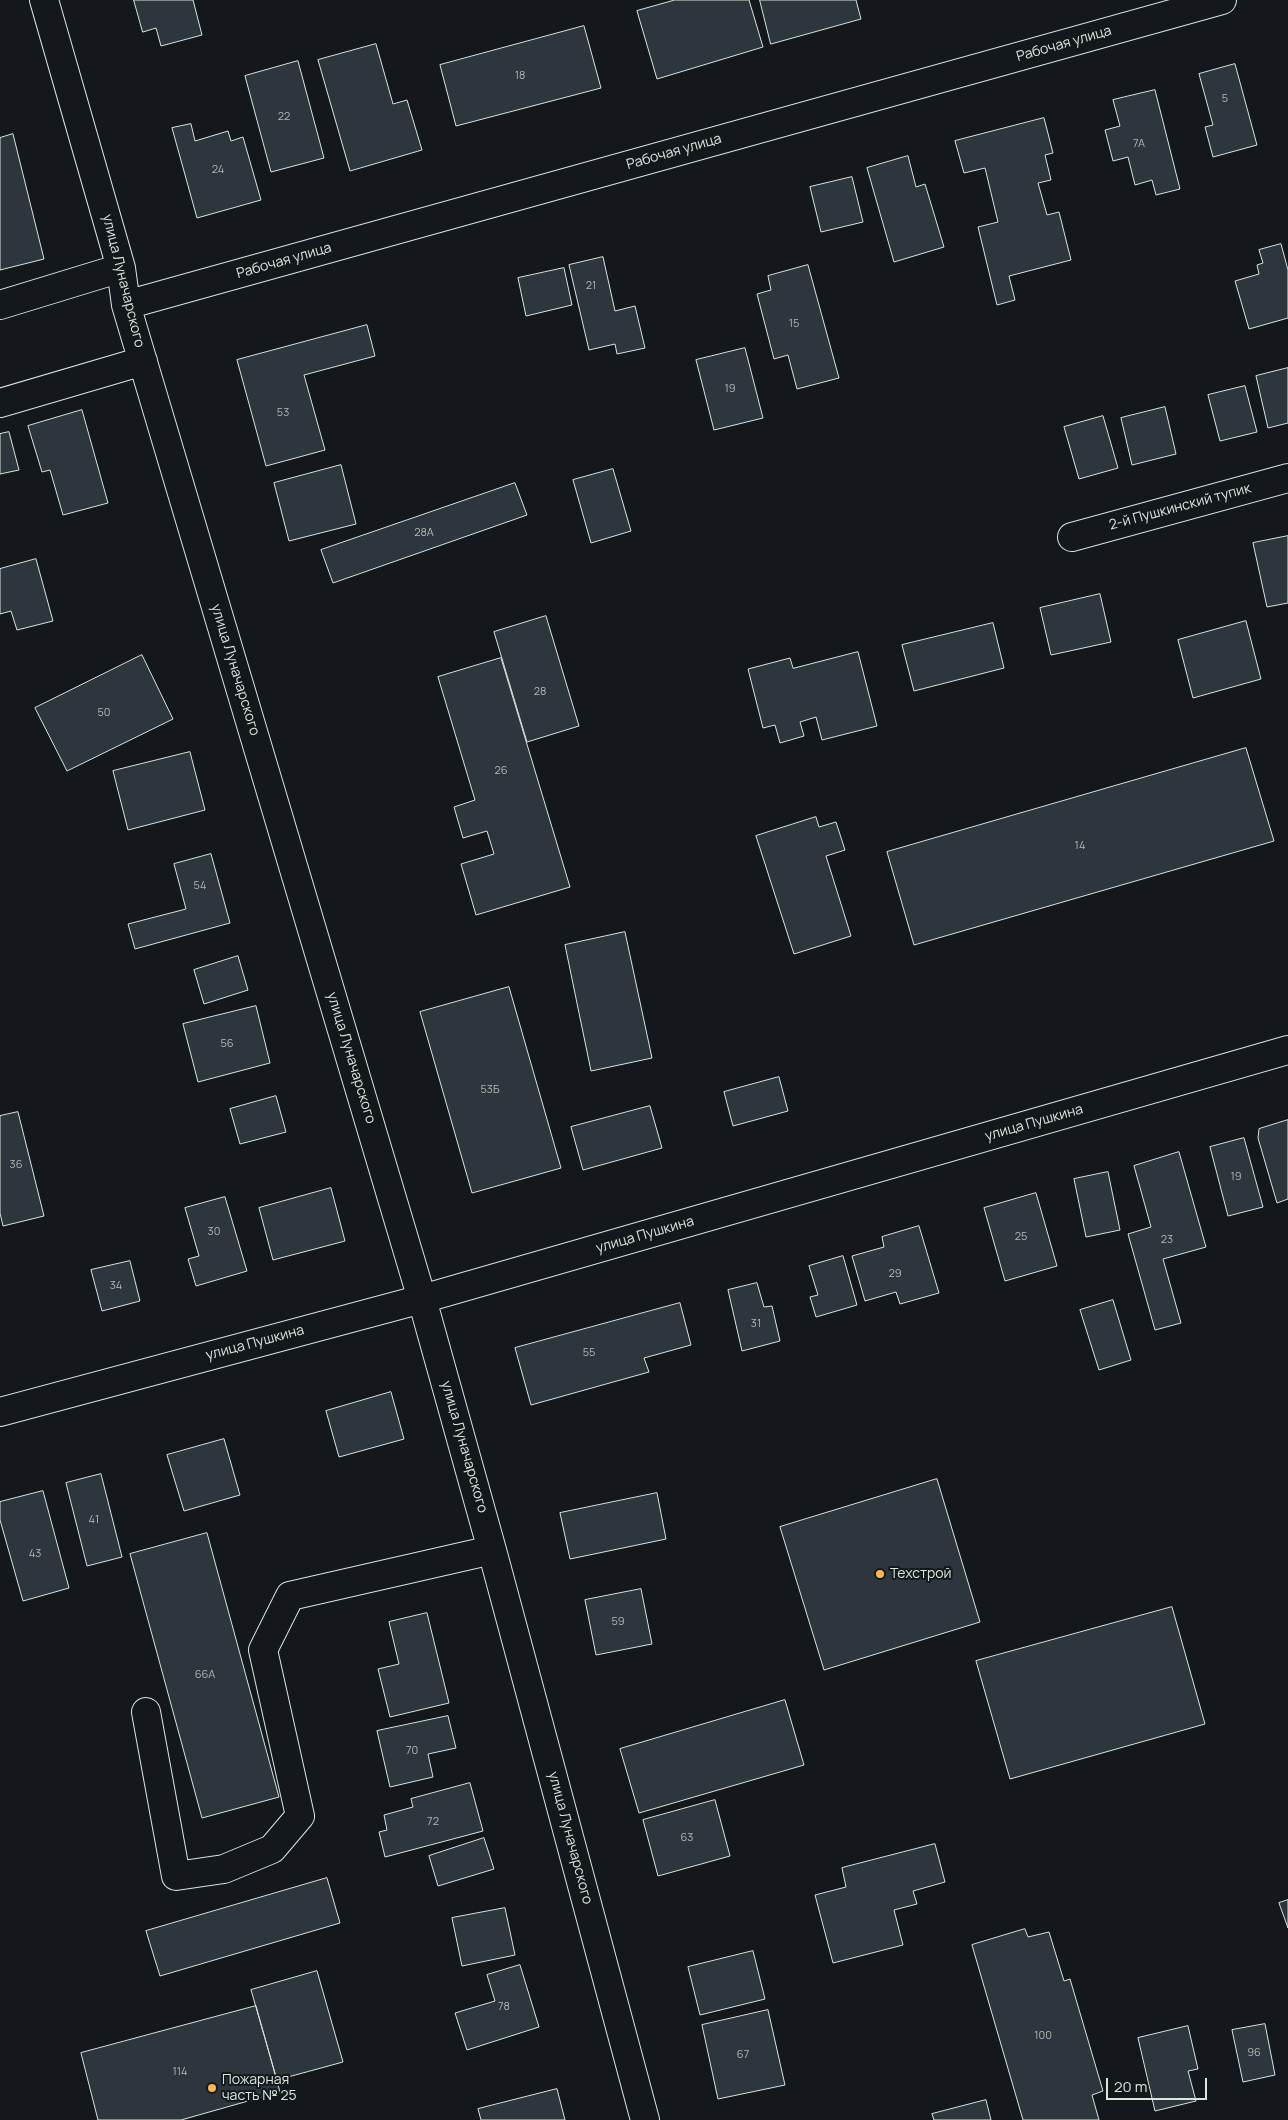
<!DOCTYPE html>
<meta charset="utf-8">
<style>
body{margin:0}
#map{position:relative;width:1288px;height:2120px;overflow:hidden;background:#14181c;font-family:Manrope,sans-serif}
canvas{display:block}
.scale{position:absolute;left:1106px;top:2078px;width:101px;height:22px;box-sizing:border-box;border:2px solid #d8e6dc;border-top:0;padding-left:6px;font-size:15px;line-height:18px;white-space:nowrap;color:#d8e6dc;-webkit-text-stroke:4px #14181c;paint-order:stroke}
</style>
<div id="map">
<canvas width="1288" height="2120"></canvas>
<div class="scale">20 m</div>
</div>
<script>
const g = document.querySelector('canvas').getContext('2d');
g.lineJoin = 'round';
function fillPath(path, color) {
  g.fillStyle = color;
  g.fill(path, 'evenodd');
}
function strokePath(path, color, width, dash) {
  g.strokeStyle = color;
  g.lineWidth = width;
  g.lineCap = dash ? 'butt' : 'round';
  g.setLineDash(dash || []);
  g.stroke(path);
}
function drawText(font, color, halo, rows, align = 'center') {
  g.font = font + ' Manrope,sans-serif';
  g.lineWidth = 4;
  g.setLineDash([]);
  g.textBaseline = 'middle';
  g.strokeStyle = halo;
  g.fillStyle = color;
  for (const [text, x, y, turn = 0] of rows) {
    g.save();
    g.translate(x, y);
    g.rotate((+turn || 0) * Math.PI / 180);
    g.textAlign = isNaN(turn) ? turn : align;
    if (halo) g.strokeText(text, 0, 0);
    g.fillText(text, 0, 0);
    g.restore();
  }
}
const building = new Path2D(`
 M134,0H193L202,35L161,46L156,28L143,32Z
 M675,0H749L763,47L657,79L637,11Z
 M760,0H856L861,19L771,44Z
 M584,26L601,88L456,126L440,65Z
 M376,44L393,104L407,100L422,150L350,171L318,60Z
 M298,61L324,158L271,172L245,76Z
 M1235,64L1257,145L1213,157L1205,127L1213,125L1199,74Z
 M1155,90L1180,189L1156,195L1152,180L1135,185L1128,157L1113,161L1105,130L1120,126L1113,100Z
 M1044,118L1053,153L1045,155L1051,180L1038,183L1047,215L1059,212L1071,260L1009,276L1015,300L997,305L978,227L998,222L985,168L964,173L955,141Z
 M191,124L195,141L228,131L231,141L243,137L261,200L197,218L172,128Z
 M13,134L44,259L0,270V138Z
 M908,156L916,187L925,184L944,247L894,262L867,168Z
 M852,177L863,222L821,232L810,187Z
 M1281,244L1288,270V318L1249,329L1235,281L1259,274L1257,265L1263,263L1259,250Z
 M603,257L615,311L635,306L645,348L617,354L615,344L589,350L569,265Z
 M808,265L839,378L797,389L788,355L774,359L757,294L771,290L768,276Z
 M564,268L572,305L526,316L518,278Z
 M367,325L375,356L304,375L325,450L266,466L237,360Z
 M745,348L763,418L714,430L696,360Z
 M1288,368V423L1268,428L1256,376Z
 M1245,386L1257,432L1220,441L1208,395Z
 M1165,407L1176,454L1132,465L1121,418Z
 M82,410L108,503L63,515L50,470L42,472L28,426Z
 M1103,416L1118,468L1079,479L1064,427Z
 M9,432L19,470L0,474V434Z
 M341,465L356,524L289,541L274,483Z
 M613,469L631,531L591,543L573,480Z
 M515,483L527,515L333,583L321,550Z
 M1288,536V603L1267,607L1253,543Z
 M36,559L53,621L17,630L11,611L0,614V569Z
 M1100,594L1111,642L1051,655L1040,608Z
 M546,616L579,726L527,742L494,632Z
 M1246,621L1261,679L1193,698L1178,640Z
 M993,623L1004,668L914,691L902,645Z
 M858,652L877,726L822,740L816,717L800,722L804,736L780,743L775,725L763,728L748,669L790,658L793,668Z
 M142,655L173,719L67,771L35,708Z
 M501,658L570,887L476,915L461,864L494,854L487,831L463,838L454,807L475,800L438,677Z
 M1246,748L1274,841L914,945L887,852Z
 M190,752L205,810L128,830L113,771Z
 M816,817L819,827L836,822L845,850L826,856L851,936L794,954L756,836Z
 M211,854L230,923L135,949L128,924L186,909L174,864Z
 M625,932L652,1058L591,1071L565,945Z
 M238,956L248,990L204,1004L194,970Z
 M509,987L561,1168L472,1193L420,1012Z
 M256,1006L270,1063L198,1082L183,1024Z
 M779,1077L788,1111L733,1126L724,1092Z
 M276,1096L286,1132L240,1144L230,1109Z
 M650,1106L662,1148L583,1170L571,1127Z
 M18,1112L44,1216L3,1226L0,1213V1116Z
 M1288,1120V1199L1277,1203L1258,1138L1259,1129Z
 M1244,1138L1263,1207L1228,1216L1210,1147Z
 M1179,1152L1206,1247L1163,1259L1181,1323L1155,1330L1128,1234L1151,1227L1134,1166Z
 M1108,1172L1120,1230L1086,1237L1074,1179Z
 M331,1188L345,1241L273,1260L259,1208Z
 M1036,1193L1057,1266L1005,1281L984,1208Z
 M225,1197L247,1271L196,1286L188,1259L199,1256L185,1208Z
 M919,1226L939,1293L900,1304L896,1292L865,1301L852,1256L884,1247L882,1237Z
 M843,1256L857,1305L816,1317L810,1297L818,1295L809,1266Z
 M130,1261L140,1301L102,1311L91,1270Z
 M757,1283L764,1307L772,1306L780,1341L742,1351L728,1290Z
 M1113,1300L1131,1360L1099,1370L1080,1310Z
 M680,1303L691,1345L644,1358L649,1372L531,1405L515,1348Z
 M391,1392L404,1439L339,1457L326,1411Z
 M224,1439L240,1495L184,1511L167,1455Z
 M101,1474L122,1557L87,1566L66,1483Z
 M937,1479L980,1622L824,1670L780,1527Z
 M43,1491L69,1588L23,1601L0,1520V1502Z
 M657,1493L666,1539L570,1559L560,1513Z
 M207,1533L279,1797L202,1818L130,1554Z
 M641,1589L652,1644L596,1655L585,1600Z
 M1172,1607L1205,1724L1010,1779L976,1661Z
 M427,1613L449,1703L390,1717L378,1669L399,1664L389,1622Z
 M785,1700L804,1765L639,1813L620,1749Z
 M448,1716L456,1748L428,1754L433,1777L390,1787L377,1731Z
 M470,1783L483,1831L385,1857L379,1832L387,1830L384,1815L413,1807L411,1799Z
 M715,1800L730,1856L658,1876L643,1820Z
 M484,1838L494,1869L438,1886L429,1856Z
 M935,1844L945,1882L913,1891L917,1904L894,1910L903,1945L833,1963L815,1895L846,1887L842,1868Z
 M327,1878L340,1923L160,1976L146,1931Z
 M1288,1900V1928L1279,1903Z
 M505,1908L515,1955L462,1966L452,1918Z
 M1025,1929L1028,1937L1049,1932L1064,1981L1070,1979L1103,2091L1092,2095L1099,2120H1023L972,1945Z
 M753,1951L765,1999L700,2015L688,1967Z
 M520,1965L539,2027L467,2050L455,2013L495,2001L487,1975Z
 M317,1971L343,2062L277,2080L251,1990Z
 M256,2006L280,2092L181,2120H98L81,2053Z
 M768,2010L785,2085L718,2099L702,2025Z
 M1265,2024L1275,2075L1243,2082L1232,2030Z
 M1188,2026L1198,2069L1188,2071L1196,2101L1155,2111L1138,2038Z
 M557,2089L565,2120H481L478,2109Z
 M986,2100L991,2120H934L932,2114Z`);
const minor = new Path2D(`
 M44,0L121,268L126,305L422,1299L492,1550L645,2120
 M0,305L121,268
 M126,305L1222,0
 M0,403L143,361
 M1072,537L1288,478
 M0,1412L422,1299L1288,1050
 M146,1712L176,1876L224,1869L272,1849L300,1816L263,1650L290,1596L492,1550`);
const markers = [
 [880,1574,5,"#ffb74d"],
 [212,2088,5,"#ffb74d"]
];
const numberNames = [
 ["18",520,76],
 ["5",1225,99],
 ["22",284,117],
 ["7А",1139,144],
 ["24",218,170],
 ["21",591,286],
 ["15",794,324],
 ["19",730,389],
 ["53",283,413],
 ["28А",424,533],
 ["28",540,692],
 ["50",104,713],
 ["26",501,771],
 ["14",1080,846],
 ["54",200,886],
 ["56",227,1044],
 ["53Б",490,1090],
 ["36",16,1165],
 ["19",1236,1177],
 ["30",214,1232],
 ["25",1021,1237],
 ["23",1167,1240],
 ["29",895,1274],
 ["34",116,1286],
 ["31",756,1324],
 ["55",589,1353],
 ["41",94,1520],
 ["43",35,1554],
 ["59",618,1622],
 ["66А",205,1675],
 ["70",412,1751],
 ["72",433,1822],
 ["63",687,1838],
 ["78",504,2007],
 ["100",1043,2036],
 ["96",1254,2053],
 ["67",743,2055],
 ["114",180,2072]
];
const streetNames = [
 ["Рабочая улица",1064,44,-16],
 ["Рабочая улица",674,152,-16],
 ["Рабочая улица",284,261,-16],
 ["улица Луначарского",123,281,76],
 ["2-й Пушкинский тупик",1180,507,-15],
 ["улица Луначарского",235,670,73],
 ["улица Луначарского",351,1058,73],
 ["улица Пушкина",1034,1123,-16],
 ["улица Пушкина",645,1235,-16],
 ["улица Пушкина",255,1343,-15],
 ["улица Луначарского",464,1447,74],
 ["улица Луначарского",570,1838,75]
];
const poiNames = [
 ["Техстрой",890,1574],
 ["Пожарная",222,2080],
 ["часть № 25",222,2096]
];
fillPath(building, '#2c363c');
strokePath(building, '#d8e6dc', 1);
strokePath(minor, '#d8e6dc', 30);
strokePath(minor, '#14181c', 28);
for (const [x, y, r, color] of markers) {
  const dot = new Path2D();
  dot.arc(x, y, r, 0, 2 * Math.PI);
  g.fillStyle = color;
  g.fill(dot);
  strokePath(dot, '#14181c', 2);
}
drawText('11px', '#adbab4', null, numberNames);
drawText('14px', '#d8e6dc', '#14181c', streetNames);
drawText('14px', '#d8e6dc', '#14181c', poiNames, 'left');
</script>
